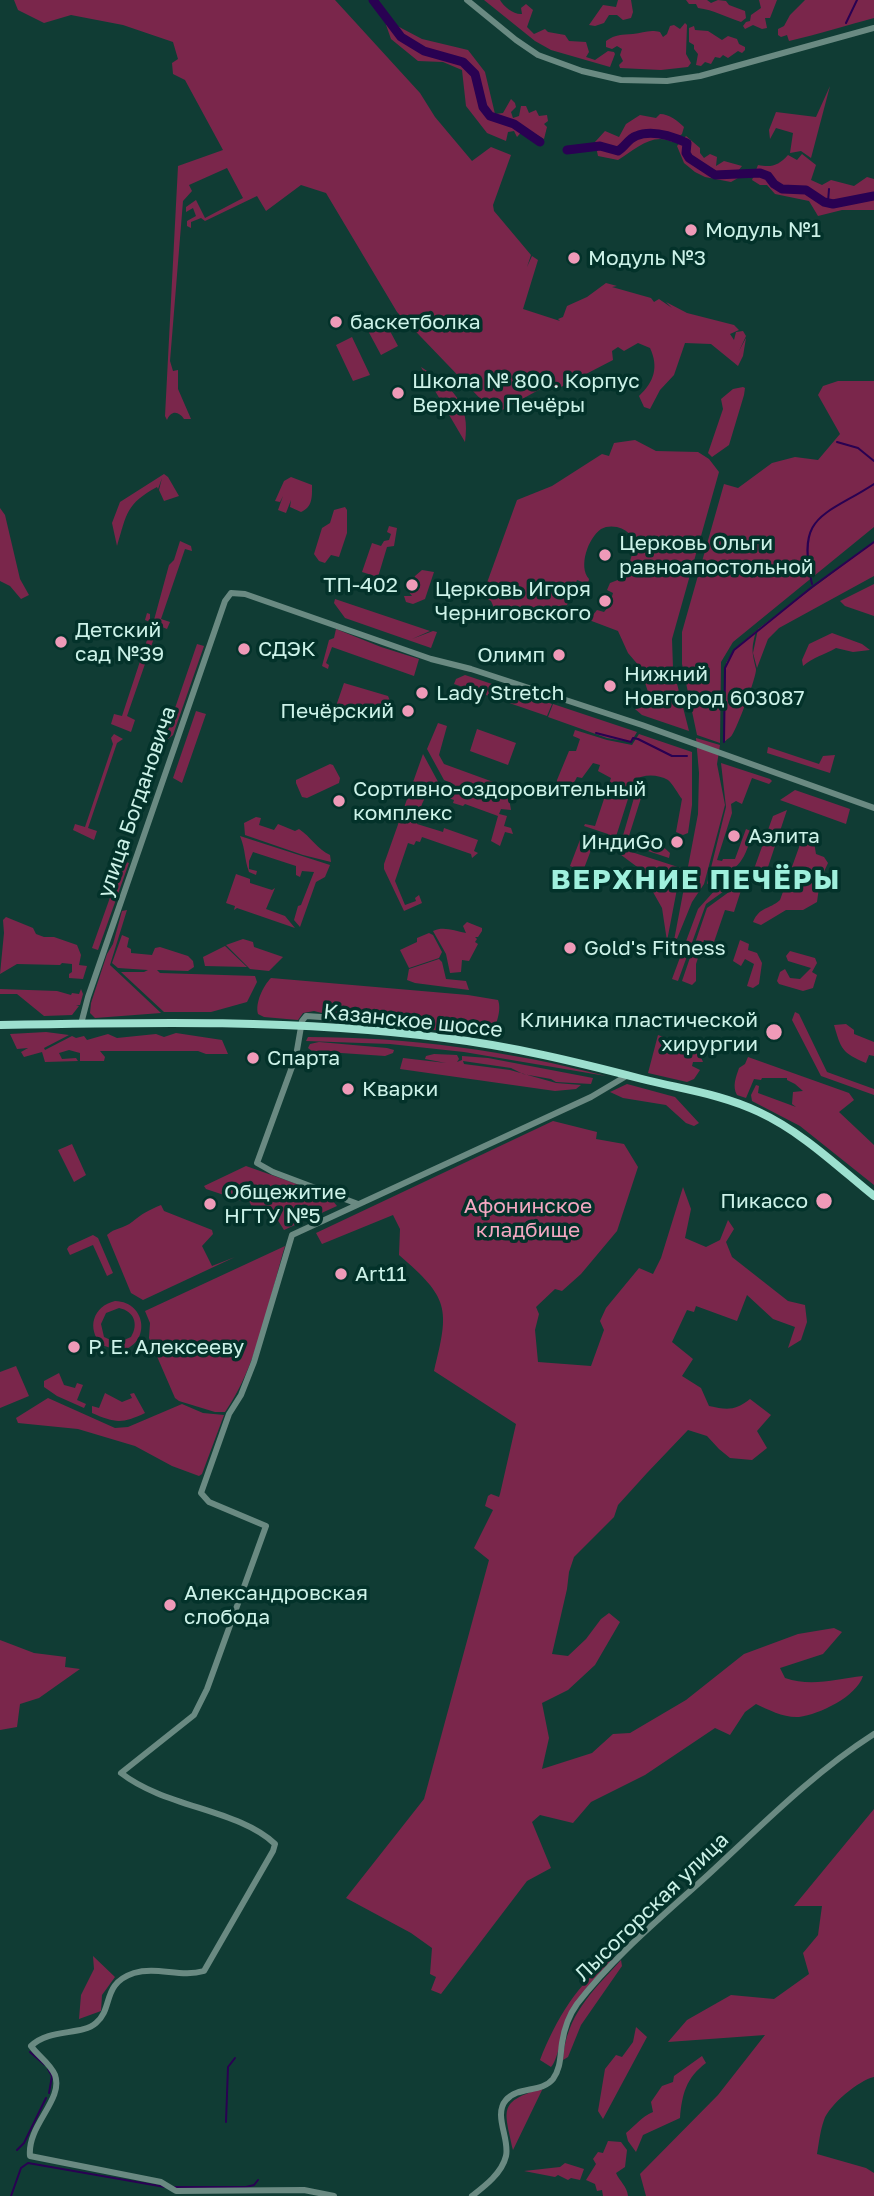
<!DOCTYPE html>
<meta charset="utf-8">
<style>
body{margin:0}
canvas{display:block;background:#103c34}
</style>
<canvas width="874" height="2196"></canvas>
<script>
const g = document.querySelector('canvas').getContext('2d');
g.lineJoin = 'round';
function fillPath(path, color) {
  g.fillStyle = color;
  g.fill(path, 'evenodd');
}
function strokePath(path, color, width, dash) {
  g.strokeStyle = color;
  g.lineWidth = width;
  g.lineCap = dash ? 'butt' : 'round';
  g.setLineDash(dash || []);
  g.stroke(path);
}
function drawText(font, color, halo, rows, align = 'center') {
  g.font = font + ' "Golos Text",sans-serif';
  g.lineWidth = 7;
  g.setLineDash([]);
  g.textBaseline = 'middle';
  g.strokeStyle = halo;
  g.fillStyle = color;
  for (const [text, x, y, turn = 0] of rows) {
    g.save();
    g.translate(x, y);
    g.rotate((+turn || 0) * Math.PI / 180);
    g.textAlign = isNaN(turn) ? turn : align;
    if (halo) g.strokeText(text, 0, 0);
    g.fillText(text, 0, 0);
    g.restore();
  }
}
const green = new Path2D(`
 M14,0H335L420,93L435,117L472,161L491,147L511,155L493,205L494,211L531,255L527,267L532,256L538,260L523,309L560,321L558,319L563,317L567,306L587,297L606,283L617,286L612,287L651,298L654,302L659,299L672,308L666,302L687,313L734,325L739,330L730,334L734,340L736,332L743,331L746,336L739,351L746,338L743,356L738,366L711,344L685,343L674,375L660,390L650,409L644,407L639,396C654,382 659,367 650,348L638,343L624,351L618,347L612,351L613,360L561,387H544L495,414L397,312L326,193L301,185L266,211L257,196L205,221L201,218L191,222V228L187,226V221L196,216L193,208L186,212V207L196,200L205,218L243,198L227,168L189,185L192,191L183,201L170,361L173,371L178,370V389L191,419H184C179,411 171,410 167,420L165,416L178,166L223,150L185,80L173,74L172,63L178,59L173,42L123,25L71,15L44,23L18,10Z
 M484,0H500C504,7 514,15 522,14L521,8L526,4L533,10L527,27L534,34L545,29L548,32L565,35L569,41L586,42L589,52L586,57L595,60L608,51L614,52L615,54L610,67L551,50L535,41Z
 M618,0H631L633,12L631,18L623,20L617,15H609L604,23L595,26L589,25L603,5L616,7Z
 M686,0H707L711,3L718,0L726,1L729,5L745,11L746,18L741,22C726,17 714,10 698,8L696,4H689Z
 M759,0H777L770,18H765L767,28L762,29L753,25L745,29L743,26L746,22L750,21L751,15L761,8Z
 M805,0H874V18C848,25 819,34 789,41L787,35L781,37L778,35V29L784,26L790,15Z
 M384,19L422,39L468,50L485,72L495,114L503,113L511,99L515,103L516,107L511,112L513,118L519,116L521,106H526L529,113L536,110L539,116L547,115L548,121L544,124L547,127L544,139L525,128L517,137L514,131L508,132L506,141L487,133L466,106L462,70L443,62L418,61L391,39Z
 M685,23L687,25L686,54L691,63L688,67L661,70L620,68L619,65L623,61L620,55L622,49L617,46L612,49L606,47V41C616,34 622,35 633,34C643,33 649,29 660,32L663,37L667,34L670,26L674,25L680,29Z
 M694,26L695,30L708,31L722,40L728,36L737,39L739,44L745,47V50L742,53L738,51L728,58L723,55L720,58L715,57L711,64L705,62L701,66L696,65L698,54L694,49V45L689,42V28Z
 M830,86L811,158L801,151L790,153L793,133L776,128L770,139L769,130L776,112L816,117Z
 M660,114C669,114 678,121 684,127L682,134L672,142C652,132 635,150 618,160L598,156L595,142L605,131L619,137L626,124L640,115L656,118Z
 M686,136L700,148V153L704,158L710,154L717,157L716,166L724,161L742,166L738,171V178L731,182L705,177L695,172L684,163L677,146Z
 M802,154L816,165L811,180L822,185L831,180L854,186L867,177L874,179V210H842L818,216L809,201L775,194L767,185H760L752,180L758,165C772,168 779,165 788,155L797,160Z
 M383,318L398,346L381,355L366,327Z
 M352,337L370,375L353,381L336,345Z
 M421,367C452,387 471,403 465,442Z
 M838,381H874V527L733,642L721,662L720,743L697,735L682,664V632L724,484L738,488L772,463L795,457L818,460L840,434L818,395L823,386Z
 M743,387L745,388L744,395L729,445L712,457L708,453L723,409L721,399L733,389Z
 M635,440L656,451L698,452L709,459L719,472L672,639L673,668L689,731L642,715L635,709L643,707L648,701L649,695L640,667L628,653L618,631L589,620L597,610L604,612L609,606L613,593L607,590L610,583L623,578C631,560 644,534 617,527C612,526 606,526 601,529C588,538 578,567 589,579L588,584L577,580L567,605L504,614L495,610L491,601L484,597V591L517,500L552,486L602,454L609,456L614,443Z
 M164,474L168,477L179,496L164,501L159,490L162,478L158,489L157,487C126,504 127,513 117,546L112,523L120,502Z
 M291,477L312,485C312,496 313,507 301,512L290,507L291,500L286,513L278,510L283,496L280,502L275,501L284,481Z
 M345,507L347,510V533L339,557L331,555L325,563L319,561L314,554L322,528L330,523L334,510Z
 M0,508L5,515L20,579L29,595L21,599L10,586L0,581Z
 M389,526L397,528L394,546L387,547L378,577L362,572L372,543L381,546L384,541L389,540L391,534L387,532Z
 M180,541L191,546L192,551L185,549L161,619L170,622L167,629L145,620L147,613L150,614V619L154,620L169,565L174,560Z
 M874,542V576L779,628L768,639L757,668L753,653L758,629Z
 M422,570L434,572L425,599L413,604L406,602L404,596H412L409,592L416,589L418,584L413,582L415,576Z
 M874,584V616L845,606L840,601Z
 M335,599L430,631L412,639L433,631L437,632L431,648L345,618L334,603Z
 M336,629L381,647L419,659L414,676L332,647L326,663L329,665L328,669L322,666L329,640L334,638Z
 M147,631L155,632L158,636L154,638L127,716L135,720L131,732L111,724L114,714L122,716L148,637L146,635Z
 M756,631C751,650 752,651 756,669C757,676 737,728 732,735C732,736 725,741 724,742L726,663L734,650Z
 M832,633L862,644L870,650L853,652L836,648C824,655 813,657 803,666L802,660L809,644Z
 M197,644L204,646L173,735L168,739L165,747L162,746Z
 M465,675L552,704L547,716L454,684L456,679Z
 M344,683L388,696L391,703L379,704L374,718L336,706Z
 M553,704L637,732L631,742L607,738L548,717Z
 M196,711L206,714L182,783L173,778Z
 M438,723L447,726L439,755L444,764L507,787L511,810L501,809L499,814L507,816L504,826L511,828L513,834L505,832L500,846L491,841L498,816L465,804L463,806L453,803L454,800L428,791L422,804L417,824L443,832L444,828L478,840L474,851L478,853L472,858L471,854L422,837L420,842L416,841L414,845L408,843L395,881L405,905L416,901L415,898L419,895L422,903L404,911L384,869V864L423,754L443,791L453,794L455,785L444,780L427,749Z
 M477,729L516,743L508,765L470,751Z
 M575,730L607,740L632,745L639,734L692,752V805L688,833L683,835L676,832L682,799C678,794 673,784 668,780C658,774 643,774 634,780L613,846L681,868L667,941L662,908L640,869L609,846L608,834L584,826L585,824L595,826L611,778L598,771L600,765L593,763L582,778L577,777L567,796L556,792L557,780L569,751H576L580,739L573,736Z
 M114,734L123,739L117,743L88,828L97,831L94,840L73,830L75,824L85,827L113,744L111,738Z
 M696,738L720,745L717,764L725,805L704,884L692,902L672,951L698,814L699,773Z
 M768,747L819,764L823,756L835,755L830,773L767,753Z
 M721,763L770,779L772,781L769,784L752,778L742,804L736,801L731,804L732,813L717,860L722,861L723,859H735L746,829L753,832C742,867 739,867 707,884L726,807Z
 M330,764L333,765L340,778L339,783L307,798L302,797L296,783V780Z
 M642,787L641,798L628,839L656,848L658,842L670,853L669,858L624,843L622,839L636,791Z
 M795,790L850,809L846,824L780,800Z
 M787,810L766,873L754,869L773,816Z
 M256,817L261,818L259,825L274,830L278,824L295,831L299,829C311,837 317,849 330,855L331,862L303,855L245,835L244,823Z
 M583,832L596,837L583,871L570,866Z
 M240,836L330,865L325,877L316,882L300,927L294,920L298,906L301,905L314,872L302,871L300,877L296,875V866L253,852L249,861V869L257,871L256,875L249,872C244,858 246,851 240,836Z
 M802,839L814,842L816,854L824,857L828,863L820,880L817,902L803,910H786L761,925L753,922C760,906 769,910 780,900Z
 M123,861L129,863L98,950L92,948Z
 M236,874L250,879V883L272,890L275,888L266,909L285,916L295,928L237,908L234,910L235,906L226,903Z
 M748,874L706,904L678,981L672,979L698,909L716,889L742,875Z
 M744,881L734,912L725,910L714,942L704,940L696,964V981L692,985L682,981L707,908Z
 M127,910L110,965L161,1013L95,1018L90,1013L91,1003L107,954L113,944L122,911Z
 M6,917L33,928L36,934L44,937H54L77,945L81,955L79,965L87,966L83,979L69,978V974L72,972V964L62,963L60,965L17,964L0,974L4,933L3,920Z
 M467,922L482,928V931L478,937H475L477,939L475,942L478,944L469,961L462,960L461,972L450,973L446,954L433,931C444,926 454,931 466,933L463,926Z
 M429,933L433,935L442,952L439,958L409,968L400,950L417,942V938Z
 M122,935L129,938L127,947L131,949V953L152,955L155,948L160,947L188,956L193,961L194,967L188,971L157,970L160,973L255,976L257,982L247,1002L211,1012H164L121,972H144L148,970L118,968L112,963Z
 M243,939L253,942L254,947L283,957L269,971L250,969L226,945Z
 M740,940L749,944L748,950L757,953L762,963L759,984L753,988L747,986L754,964L745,959L741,966L733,961Z
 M225,946L247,967L205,966L203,957Z
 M790,951L815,958L817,963L812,972L817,975L813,988L803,991L779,984L777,981L780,972L785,969L790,978L800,979L811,968L788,961L786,956Z
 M439,959L442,962L446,979L466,981L469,990L415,983L407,980L409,969Z
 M271,978L468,995L498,1000C502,1010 496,1027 490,1035L484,1036L401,1026L386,1018L326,1014L314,1011L303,1013L298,1020L264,1017L258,1014C255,1003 263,986 271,978Z
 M0,989L57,991L71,995L72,993L79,994L81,989L83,994L80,1005H76L79,1006L72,1015L44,1016L17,994H0Z
 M795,1012L799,1014L827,1072L874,1089V1095L821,1076L792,1020Z
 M846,1024L854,1030V1034L874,1042V1056L869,1055L866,1063C842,1053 841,1049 834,1025Z
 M46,1032L69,1035L44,1048L45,1050L72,1036L76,1038L84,1036L87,1040L108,1034L117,1038L156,1034L164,1037L176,1033L222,1040L228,1054H206L198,1051H100L105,1057L104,1061H80V1053L69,1050L59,1053L62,1059L76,1058L78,1061L45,1062L42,1052L24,1057L21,1052L28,1048L17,1049L10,1034Z
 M658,1035L698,1050L703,1062H693L692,1066L700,1070L694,1079L687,1082L648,1073Z
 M308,1037C409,1037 509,1051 606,1076L464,1052L390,1044L306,1041Z
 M319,1042L387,1048L394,1050L393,1053L385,1056L312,1051L308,1048L310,1044Z
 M434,1054L457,1055L459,1059L457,1062L462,1060V1056L488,1058L593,1078L591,1084L556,1082L551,1079L523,1074L511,1068L463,1061L464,1064L510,1070L556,1083L581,1085L576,1089L555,1091L400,1069L403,1058L446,1063L425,1059L426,1056Z
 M748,1057L849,1093L854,1100L839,1112L874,1145V1185L800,1126L752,1101L751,1095L756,1085L759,1086L758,1093L796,1107L792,1104L793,1092L803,1091L795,1084L787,1080V1078H762L761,1080L754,1079L746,1098L737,1095C732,1086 736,1077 739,1068L745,1064Z
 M627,1084L675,1097L699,1123L694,1126L686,1123L666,1105L623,1098L610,1092Z
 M553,1121L597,1132L596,1139L624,1144L638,1167L617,1231L581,1274L562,1291L555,1289L536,1307L539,1314L535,1330L538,1362L591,1366L604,1330L600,1321L606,1308L639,1268L653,1274L661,1258L683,1187L691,1209L685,1238L706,1247L720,1240L728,1220L734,1229L726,1242L732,1257L788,1301L805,1305L807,1322L801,1340L788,1348L795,1327L773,1319L747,1295L737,1321L696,1306L694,1312L687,1310L672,1342L693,1359L682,1376L701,1388L709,1406C727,1410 735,1411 750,1399L771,1415L757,1431L767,1448L752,1460L730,1458L719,1449L707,1436L688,1430L647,1473L618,1505L614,1517L574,1557L569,1572L567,1589L552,1654L568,1656L586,1639L601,1619L609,1613L620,1622L595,1665L568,1690L542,1703L549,1738L542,1769L592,1753L613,1734L630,1733L686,1700L744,1654L798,1634L834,1628L842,1632L823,1654L780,1668L785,1678C811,1687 837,1679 863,1676C856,1697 820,1714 799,1717C784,1718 769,1710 756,1704L745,1712L730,1735L715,1728L645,1775L591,1802L573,1823L540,1815L532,1822L551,1868L527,1881L441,1994L431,1990L436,1977L430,1974L432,1948L411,1933L346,1898L424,1799L489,1560L474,1548L493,1510L485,1506L488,1496L491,1494L499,1497L500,1494L516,1424L434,1371C450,1308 449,1298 399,1255L400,1229L393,1215L322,1244L316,1233Z
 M72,1144L86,1175L74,1182L58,1150Z
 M246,1166L328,1195L337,1206L284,1230L277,1219L253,1209L249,1201L244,1198L242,1201L206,1189L204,1186Z
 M161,1205L164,1211L212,1230L213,1234L202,1246L212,1266L235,1257L143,1300L131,1293L107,1235C114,1228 125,1228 132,1222C143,1213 147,1211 161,1205Z
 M93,1235L98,1238L113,1273L107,1276L93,1245L70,1255L67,1249L69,1246Z
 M285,1246C269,1299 257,1367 225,1412H215L179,1401L175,1398L149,1338L150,1323L145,1311Z
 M115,1301C148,1302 151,1346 119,1351L102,1345C86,1329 93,1306 115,1301ZM119,1308C134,1311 139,1324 131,1337L117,1343L104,1337L101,1324L106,1313Z
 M16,1366L29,1396L0,1408V1372Z
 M59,1373L64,1385L75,1388L77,1383L83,1385L77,1400L86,1404L84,1408L57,1396L44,1387V1381Z
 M105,1393L122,1402L132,1398L130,1394L134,1393L145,1413C122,1424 115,1423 92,1413V1406L99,1408Z
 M48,1398L115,1428L128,1427L182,1404L203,1413L224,1415L202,1474L199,1476L172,1466L135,1446L78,1429L18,1423L16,1418Z
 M0,1640L34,1653L66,1657L65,1667L80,1669L39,1698L20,1704L17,1727L0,1730Z
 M874,1809V2077C859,2080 829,2105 824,2120C820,2131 819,2143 817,2154L866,2168L874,2173V2196H646L640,2174L718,2095L765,2035L668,2042L687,2020L731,1995L774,1999L809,1974L803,1953L818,1935L822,1906H794Z
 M93,1956L115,1977L102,1995L101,2011L79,2019L81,1995L94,1969Z
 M614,1957L615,1960C603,1974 576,1999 568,2015C562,2028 559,2059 551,2067L540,2060C556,2019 578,1982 614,1957Z
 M621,1960L622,1966L581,2025L568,2057L563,2060C566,2015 592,1992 621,1960Z
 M636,2027L647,2037L603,2119L598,2111L605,2069L616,2055L622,2057L633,2042Z
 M702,2056L706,2063C686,2078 682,2094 680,2118L643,2135L636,2152L628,2141L626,2133C636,2125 641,2117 653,2112L651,2102L662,2086L673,2082L674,2076Z
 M543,2088L513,2150C504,2108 498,2102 543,2088Z
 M608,2141L621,2142L627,2150L625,2167L616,2173C620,2182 627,2186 628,2196H603L602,2190L597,2191L595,2184L586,2180L596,2164L593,2159L598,2152L603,2153Z
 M565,2163L584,2169L580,2180L571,2178L568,2180L558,2175L555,2177L524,2171L560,2167Z`);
const stream = new Path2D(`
 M846,23L857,0
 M828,202L829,189
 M837,442L858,448L874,461
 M812,584C796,514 823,517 874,484
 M596,733L631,742L633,738L638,739L672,756H687
 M724,742L725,668L734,650L812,587L874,542
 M30,2052L45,2065
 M48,2069L52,2076L49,2093
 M226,2122L228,2067L235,2058
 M17,2150L24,2143L46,2098
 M175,2187H246L254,2185L258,2180
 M11,2196L21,2168L28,2163L165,2187`);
const river = new Path2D(`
 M373,0L401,37L424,51L463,62L475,74L483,107L490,116L514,124L540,142
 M567,150L600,146L618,151C625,147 628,139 636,136C652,129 672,136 687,143L686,153L689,158L715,175L760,173L768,176L774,184L782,189L806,190L824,202L833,204L874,196`);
const minor = new Path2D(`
 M467,0L516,40L538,55L582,71L621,80L667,81L700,76L874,28
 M81,1024L88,997L225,601L231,593L245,594L431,659L471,669L642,725L874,808
 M358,1204L273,1172L257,1163L296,1056L302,1021L306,1016L381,1021L405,1033
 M334,2196L304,2190L176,2191L161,2182L30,2156C27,2125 64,2100 55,2075C50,2063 38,2056 31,2046C50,2028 81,2036 96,2023C114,2008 101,1984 134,1973C157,1966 181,1978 204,1971L273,1851L275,1844C238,1809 166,1808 121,1773L194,1715L207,1689L266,1526L209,1502L201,1493L229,1414L241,1395L254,1362L292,1235L591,1097L628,1075
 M472,2196C485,2186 502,2173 506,2156C510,2139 493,2115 506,2100C518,2086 542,2093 553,2079C561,2068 560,2056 562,2043C564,2030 569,2015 577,2004C614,1956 664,1915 709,1874C762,1825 813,1773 874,1734`);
const major = new Path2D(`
 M0,1025C147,1022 298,1019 445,1038C511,1046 577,1062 642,1079C681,1089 722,1094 759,1112C802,1132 837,1166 874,1196`);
const markers = [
 [691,230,7,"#ef9ab8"],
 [574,258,7,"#ef9ab8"],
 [336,322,7,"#ef9ab8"],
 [398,393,7,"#ef9ab8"],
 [605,555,7,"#ef9ab8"],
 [412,585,7,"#ef9ab8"],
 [605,601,7,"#ef9ab8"],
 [61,642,7,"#ef9ab8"],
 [244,649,7,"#ef9ab8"],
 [559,655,7,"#ef9ab8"],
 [610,686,7,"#ef9ab8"],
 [422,693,7,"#ef9ab8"],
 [408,711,7,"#ef9ab8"],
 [339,801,7,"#ef9ab8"],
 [734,836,7,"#ef9ab8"],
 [677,842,7,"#ef9ab8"],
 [570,948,7,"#ef9ab8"],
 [774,1032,9,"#ef9ab8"],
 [253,1058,7,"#ef9ab8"],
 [348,1089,7,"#ef9ab8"],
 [824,1201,9,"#ef9ab8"],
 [210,1204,7,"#ef9ab8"],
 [341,1274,7,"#ef9ab8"],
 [74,1347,7,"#ef9ab8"],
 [170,1605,7,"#ef9ab8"]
];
const poiNames = [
 ["Модуль №1",705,230],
 ["Модуль №3",588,258],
 ["баскетболка",350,322],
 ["Школа № 800. Корпус",412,381],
 ["Верхние Печёры",412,405],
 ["Церковь Ольги",619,543],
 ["равноапостольной",619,567],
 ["ТП-402",398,585,"right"],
 ["Церковь Игоря",591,589,"right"],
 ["Черниговского",591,613,"right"],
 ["Детский",75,630],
 ["сад №39",75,654],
 ["СДЭК",258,649],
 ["Олимп",545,655,"right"],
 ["Нижний",624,674],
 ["Новгород 603087",624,698],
 ["Lady Stretch",436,693],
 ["Печёрский",394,711,"right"],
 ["Сортивно-оздоровительный",353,789],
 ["комплекс",353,813],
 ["Аэлита",748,836],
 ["ИндиGo",663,842,"right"],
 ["Gold's Fitness",584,948],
 ["Клиника пластической",758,1020,"right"],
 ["хирургии",758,1044,"right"],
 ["Спарта",267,1058],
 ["Кварки",362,1089],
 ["Общежитие",224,1192],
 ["НГТУ №5",224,1216],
 ["Пикассо",808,1201,"right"],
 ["Art11",355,1274],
 ["Р. Е. Алексееву",88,1347],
 ["Александровская",184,1593],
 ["слобода",184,1617]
];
const streetNames = [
 ["улица Богдановича",137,802,-71],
 ["Казанское шоссе",413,1021,6],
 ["Лысогорская улица",652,1907,-44]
];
const parkNames = [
 ["Афонинское",528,1206],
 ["кладбище",528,1230]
];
const districtNames = [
 ["ВЕРХНИЕ ПЕЧЁРЫ",696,880]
];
fillPath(green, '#7a264b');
strokePath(stream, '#290152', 2);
strokePath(river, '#290152', 9);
strokePath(minor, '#6a8a82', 6);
strokePath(major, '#9de0cf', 8);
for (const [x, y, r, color] of markers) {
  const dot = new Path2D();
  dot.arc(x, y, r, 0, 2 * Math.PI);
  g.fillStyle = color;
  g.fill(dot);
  strokePath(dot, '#03322a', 2.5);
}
drawText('21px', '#ccf2e8', '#03322a', poiNames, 'left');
drawText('21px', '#ccf2e8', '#03322a', streetNames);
drawText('21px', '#f3a7c1', '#03322a', parkNames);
g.letterSpacing = '2px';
drawText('bold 28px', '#9ff0dd', '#03322a', districtNames);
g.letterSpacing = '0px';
</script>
